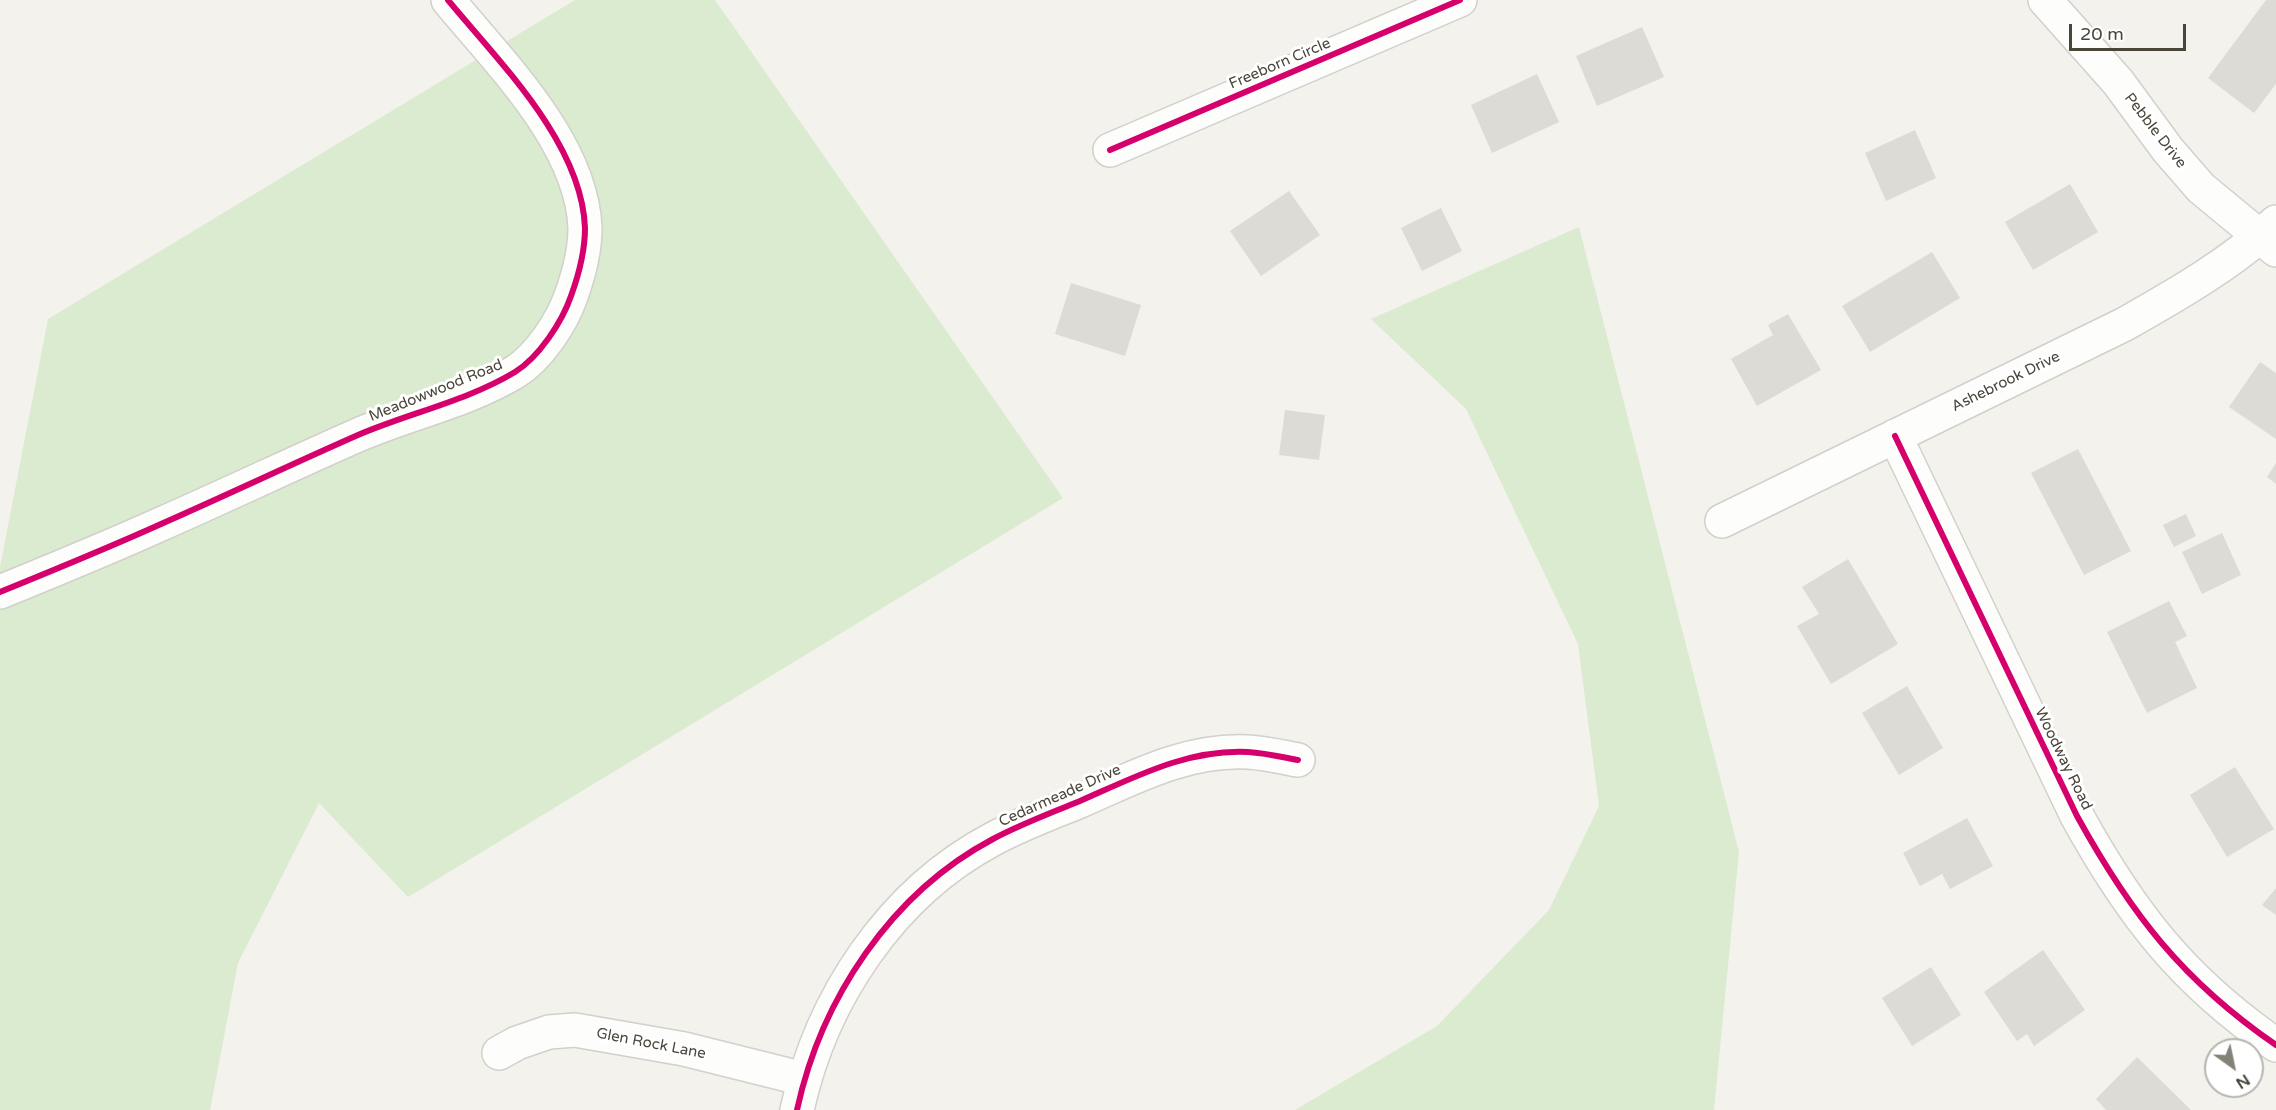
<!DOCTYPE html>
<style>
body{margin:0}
#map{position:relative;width:2276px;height:1110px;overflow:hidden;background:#f3f2ed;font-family:"Varela Round",sans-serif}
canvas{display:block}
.north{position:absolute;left:2204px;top:1038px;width:60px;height:60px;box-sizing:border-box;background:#fff;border:2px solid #b6b5b0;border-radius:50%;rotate:147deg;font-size:16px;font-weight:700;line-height:24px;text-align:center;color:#494539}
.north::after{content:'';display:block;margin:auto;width:21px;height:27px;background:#848278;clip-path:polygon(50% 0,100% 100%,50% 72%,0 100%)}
.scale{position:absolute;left:2069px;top:24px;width:117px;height:27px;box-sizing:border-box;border:3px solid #494539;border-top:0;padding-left:8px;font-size:18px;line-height:21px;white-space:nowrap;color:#494539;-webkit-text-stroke:4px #fff;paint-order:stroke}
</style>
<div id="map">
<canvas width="2276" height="1110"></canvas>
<div class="north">N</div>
<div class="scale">20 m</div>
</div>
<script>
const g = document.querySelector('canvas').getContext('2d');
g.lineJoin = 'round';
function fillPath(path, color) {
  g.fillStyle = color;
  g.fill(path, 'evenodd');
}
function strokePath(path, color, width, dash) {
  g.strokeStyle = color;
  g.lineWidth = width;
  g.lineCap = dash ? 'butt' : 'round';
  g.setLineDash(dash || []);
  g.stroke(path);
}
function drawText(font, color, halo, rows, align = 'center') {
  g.font = font + ' "Varela Round",sans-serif';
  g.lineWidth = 6;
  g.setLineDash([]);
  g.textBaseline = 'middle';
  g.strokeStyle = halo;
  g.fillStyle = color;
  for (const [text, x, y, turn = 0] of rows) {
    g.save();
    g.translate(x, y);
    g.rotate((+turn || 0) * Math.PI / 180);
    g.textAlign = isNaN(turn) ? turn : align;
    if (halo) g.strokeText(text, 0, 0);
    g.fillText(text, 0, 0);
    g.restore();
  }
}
const green = new Path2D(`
 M575,0H715L1063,498L408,897L319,803L238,963L210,1110H0V567L48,319Z
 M1579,227L1739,852L1714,1110H1295L1437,1026L1549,910L1599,806L1578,644L1466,409L1371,319Z`);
const building = new Path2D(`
 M2266,0H2276V84L2254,113L2208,78Z
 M1642,27L1664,77L1597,106L1576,56Z
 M1537,74L1559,122L1492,153L1471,105Z
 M1915,130L1936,178L1886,201L1865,153Z
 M2070,184L2098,232L2033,270L2005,222Z
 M1289,191L1320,235L1261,276L1230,231Z
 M1441,208L1462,251L1422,271L1401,228Z
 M1932,252L1960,298L1870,352L1842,306Z
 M1071,283L1141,305L1125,356L1055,334Z
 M1788,314L1821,370L1757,406L1731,359L1773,335L1768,325Z
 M2260,362L2276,373V439L2229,407Z
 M1285,410L1325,415L1319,460L1279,455Z
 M2078,449L2131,551L2084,575L2031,473Z
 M2276,463V484L2267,477Z
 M2186,514L2196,536L2174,547L2163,525Z
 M2222,533L2241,575L2202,594L2182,552Z
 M1848,559L1898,644L1831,684L1797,626L1819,614L1802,587Z
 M2169,601L2187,636L2175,642L2197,688L2147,713L2107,632Z
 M1907,686L1943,748L1899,775L1862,713Z
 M2235,767L2274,829L2227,857L2190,795Z
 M1967,818L1993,866L1950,889L1942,874L1920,886L1903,853Z
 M2276,888V915L2262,905Z
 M2043,950L2085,1010L2034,1046L2027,1034L2017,1041L1984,992Z
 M1931,967L1961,1015L1912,1046L1882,998Z
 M2137,1057L2191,1110H2106L2096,1099Z`);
const minor = new Path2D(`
 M2045,0L2118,82L2168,150L2201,188L2276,250
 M1110,150L1460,0
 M1895,436L2077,816C2131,914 2183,981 2276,1045
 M1722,521L2125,324C2178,294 2232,263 2276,222
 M0,592C54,570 108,548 161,524C227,495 292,464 358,435C409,413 467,401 515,372C539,357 562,322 571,296C579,274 585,252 585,228C582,143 499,62 448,0
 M499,1053L517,1043L549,1032L575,1030L684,1049L804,1079
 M797,1110C821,999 891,893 993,839C1021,824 1051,813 1080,801C1135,777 1187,749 1248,752C1265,753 1282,757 1298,760`);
const cycleway = new Path2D(`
 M1110,150L1460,0
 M1895,436L2077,816C2131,914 2183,981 2276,1045
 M0,592C54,570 108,548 161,524C227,495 292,464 358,435C409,413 467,401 515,372C539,357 562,322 571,296C579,274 585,252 585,228C582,143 499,62 448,0
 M797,1110C821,999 891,893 993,839C1021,824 1051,813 1080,801C1135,777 1187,749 1248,752C1265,753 1282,757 1298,760`);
const streetNames = [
 ["Freeborn Circle",1280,64,-23],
 ["Pebble Drive",2155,131,52],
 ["Ashebrook Drive",2006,382,-26],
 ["Meadowwood Road",436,391,-22],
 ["Woodway Road",2063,759,64],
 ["Cedarmeade Drive",1060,796,-24],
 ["Glen Rock Lane",651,1044,11]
];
fillPath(green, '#dbebcf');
fillPath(building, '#dcdbd6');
strokePath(minor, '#d1d0cb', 36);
strokePath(minor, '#fdfdfc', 33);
strokePath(cycleway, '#d6006c', 6);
drawText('15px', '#494539', '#fff', streetNames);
</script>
